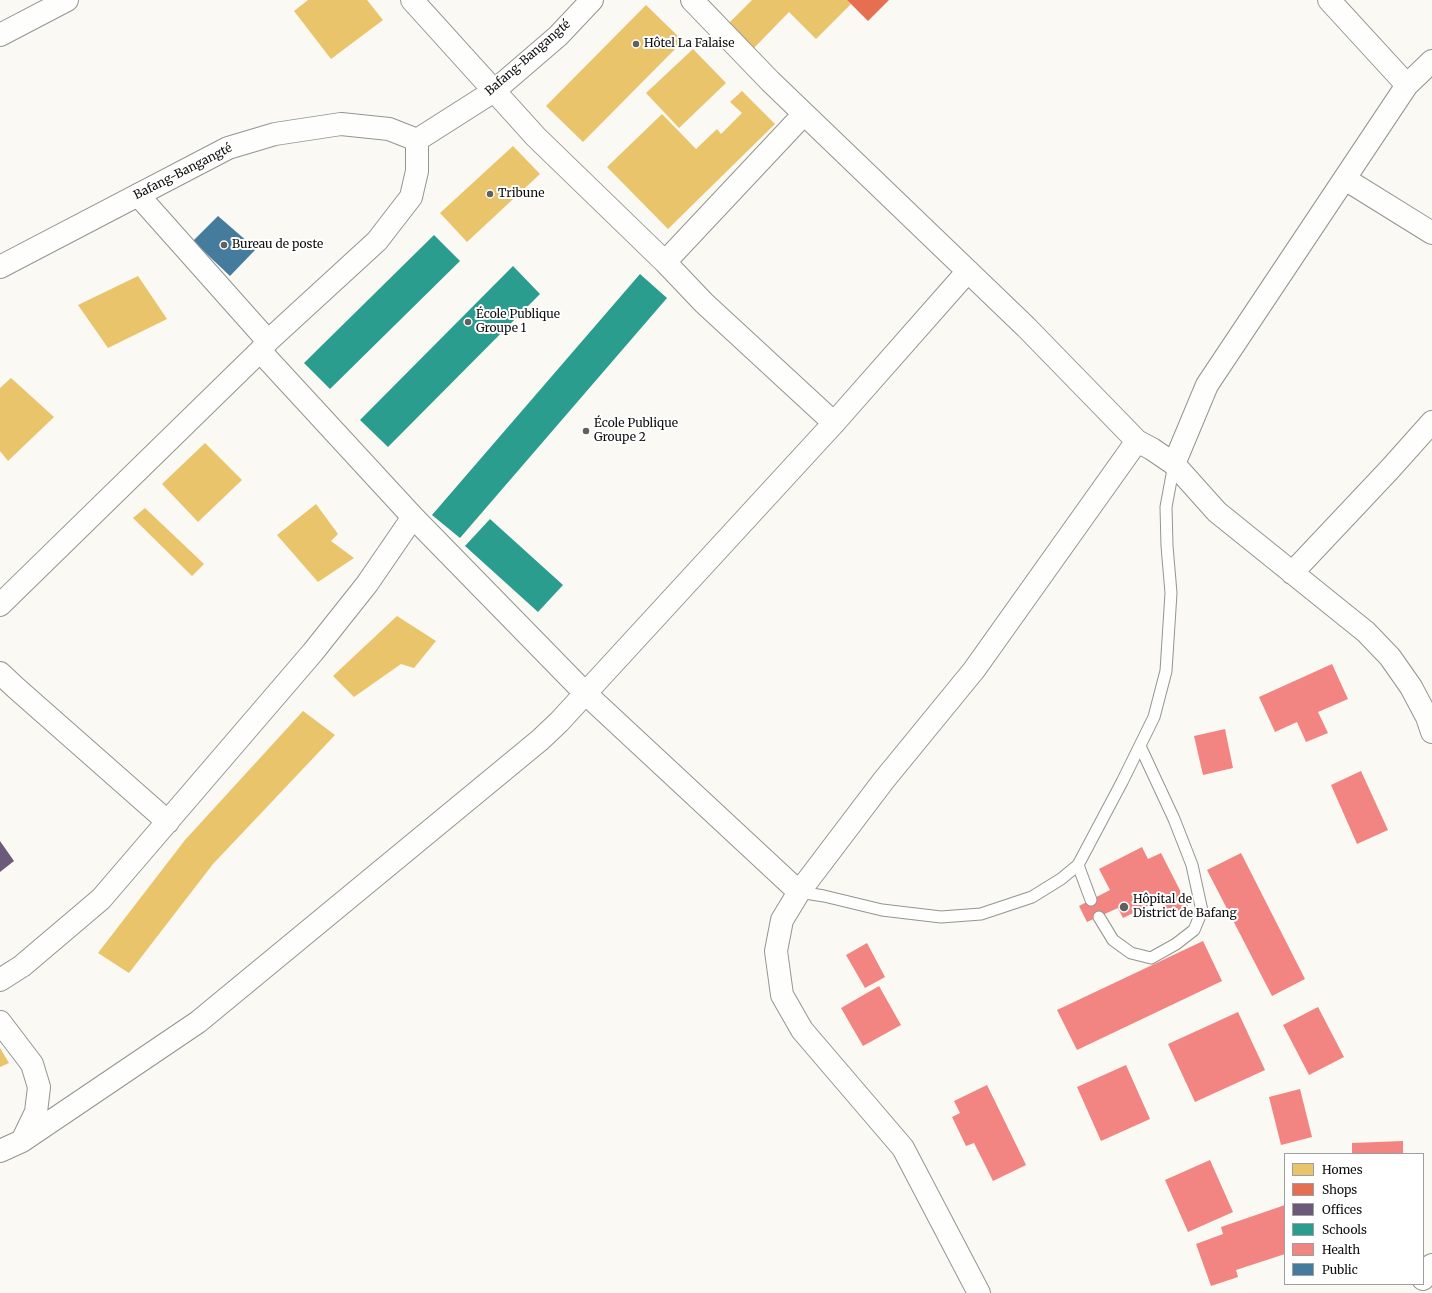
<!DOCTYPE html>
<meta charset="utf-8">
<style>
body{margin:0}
#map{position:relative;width:1432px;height:1293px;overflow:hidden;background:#faf9f4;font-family:Merriweather,serif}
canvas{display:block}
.legend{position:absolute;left:1284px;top:1153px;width:140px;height:132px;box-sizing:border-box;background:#fff;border:1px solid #9f9f9f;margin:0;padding:5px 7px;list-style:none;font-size:12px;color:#0e0e0e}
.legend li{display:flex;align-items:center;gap:8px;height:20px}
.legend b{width:20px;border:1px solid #9f9f9f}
</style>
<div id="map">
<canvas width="1432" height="1293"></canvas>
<ul class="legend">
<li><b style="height:11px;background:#e9c46a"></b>Homes</li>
<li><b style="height:11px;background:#e76f51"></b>Shops</li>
<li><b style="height:11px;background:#6d597a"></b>Offices</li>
<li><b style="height:11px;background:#2a9d8f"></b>Schools</li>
<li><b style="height:11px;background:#f28482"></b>Health</li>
<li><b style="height:11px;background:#457b9d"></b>Public</li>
</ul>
</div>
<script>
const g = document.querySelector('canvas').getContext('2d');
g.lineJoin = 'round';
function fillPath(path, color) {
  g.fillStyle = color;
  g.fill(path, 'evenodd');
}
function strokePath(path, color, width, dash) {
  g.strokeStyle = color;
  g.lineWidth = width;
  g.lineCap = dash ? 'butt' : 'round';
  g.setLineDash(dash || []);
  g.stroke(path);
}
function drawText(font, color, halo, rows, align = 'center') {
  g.font = font + ' Merriweather,serif';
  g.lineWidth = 4;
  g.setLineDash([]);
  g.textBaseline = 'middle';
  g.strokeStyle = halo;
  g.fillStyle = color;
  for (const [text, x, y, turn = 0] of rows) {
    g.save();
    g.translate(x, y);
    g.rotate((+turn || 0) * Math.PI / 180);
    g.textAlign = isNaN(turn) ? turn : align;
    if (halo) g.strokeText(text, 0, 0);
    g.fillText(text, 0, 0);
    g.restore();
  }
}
const homes = new Path2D(`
 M308,0H367L383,20L331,59L294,11Z
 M752,0H847L851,4L816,39L789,12L754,48L729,23Z
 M646,5L683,41L583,142L546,106Z
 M693,49L726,83L679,128L646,93Z
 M742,91L775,124L668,229L607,167L662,114L696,149L717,129L721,134L742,113L730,102Z
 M513,146L540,174L467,242L440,213Z
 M138,276L167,319L108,348L78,305Z
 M11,378L54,417L8,461L0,451V388Z
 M205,443L242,480L198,522L162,484Z
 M316,504L338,534L331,541L354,558L318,582L277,535Z
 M145,508L204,564L192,576L133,518Z
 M397,616L436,641L414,668L401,664L354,697L333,676Z
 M303,711L335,735L213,864L129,973L98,953L185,840Z
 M0,1048L9,1063L0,1067Z`);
const shops = new Path2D(`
 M847,0H889L868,21Z`);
const offices = new Path2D(`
 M0,841L14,861L0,872Z`);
const schools = new Path2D(`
 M434,235L460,261L330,389L304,363Z
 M513,266L540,294L388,447L360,420Z
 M640,274L667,298L460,538L432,515Z
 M490,519L563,585L538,612L465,546Z`);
const health = new Path2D(`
 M1332,664L1348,699L1318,712L1328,733L1306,742L1297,722L1275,732L1259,697Z
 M1225,729L1233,768L1203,775L1194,736Z
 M1361,771L1388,830L1357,844L1331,785Z
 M1142,847L1148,859L1161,853L1188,906L1168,916L1160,900L1123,918L1118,908L1087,922L1079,906L1110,890L1099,869Z
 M1241,853L1305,979L1272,996L1207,870Z
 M1203,941L1222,981L1077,1050L1057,1010Z
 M867,943L885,977L865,988L846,955Z
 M879,986L901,1025L863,1046L841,1008Z
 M1318,1007L1344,1057L1309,1075L1283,1025Z
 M1238,1012L1265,1070L1195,1102L1168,1044Z
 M1126,1065L1150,1119L1101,1141L1077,1087Z
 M987,1085L1026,1165L993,1181L974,1143L966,1146L952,1117L960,1113L954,1101Z
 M1300,1089L1312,1137L1281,1145L1269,1097Z
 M1403,1141V1154H1352V1143Z
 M1210,1160L1233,1212L1188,1232L1165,1180Z
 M1285,1205V1254L1236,1270L1238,1277L1211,1286L1196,1244L1223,1234L1221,1227Z`);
const public = new Path2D(`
 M218,216L256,249L230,276L193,241Z`);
const service = new Path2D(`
 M1078,865L1091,900
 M799,892L824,896L882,910L941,917L981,914L1032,897L1061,879L1078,865L1122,782L1154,717L1166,671L1171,593L1167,546L1166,507L1174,464
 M1099,917L1113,940L1131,953L1151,958L1176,944L1194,930L1202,911L1192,865L1174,819L1140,746`);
const minor = new Path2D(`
 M412,0L536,137L665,262L704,303L834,423
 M692,0L770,81L1026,327L1137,441L1152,449L1174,464L1217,512L1366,632L1390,657L1411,687L1427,717L1432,732
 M0,35L67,0
 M1407,85L1432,61
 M1345,179L1432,233
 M138,195L268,341
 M665,262L804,114
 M260,351L413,517L585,693L799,892
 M1174,464L1207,385L1407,85L1329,0
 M1292,573L1390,469L1432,422
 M0,605L260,351L268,341L377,241L411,197L417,171V140
 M0,673L16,688L168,822
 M0,980L22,966L101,899L313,652L367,584L413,517
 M0,1022L32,1064L39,1087L36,1112L23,1139
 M0,1151L22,1141L198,1022L540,740L559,722L834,423L968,271
 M1423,1279L1432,1265
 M979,1293L903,1148L802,1030L782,995L776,951L782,920L799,892L884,780L974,670L1137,441`);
const tertiary = new Path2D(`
 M0,267L228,148L275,134L341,124L389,129L417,140L494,91L558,36L592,0`);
const markers = [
 [636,44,4,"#61605e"],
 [490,194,4,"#61605e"],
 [224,245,4,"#61605e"],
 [468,322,4,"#61605e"],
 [586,431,4,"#61605e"],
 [1124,907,5,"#61605e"]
];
const poiNames = [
 ["Hôtel La Falaise",644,44],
 ["Tribune",498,194],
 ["Bureau de poste",232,245],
 ["École Publique",476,315],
 ["Groupe 1",476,329],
 ["École Publique",594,424],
 ["Groupe 2",594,438],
 ["Hôpital de",1133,900],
 ["District de Bafang",1133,914]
];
const streetNames = [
 ["Bafang-Bangangté",528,58,-41],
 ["Bafang-Bangangté",183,172,-27]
];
fillPath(homes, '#e9c46a');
fillPath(shops, '#e76f51');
fillPath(offices, '#6d597a');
fillPath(schools, '#2a9d8f');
fillPath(health, '#f28482');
fillPath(public, '#457b9d');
strokePath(service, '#949492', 13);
strokePath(minor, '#949492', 24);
strokePath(tertiary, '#949492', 24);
strokePath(service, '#fefefd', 11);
strokePath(minor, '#fefefd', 22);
strokePath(tertiary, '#fefefd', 22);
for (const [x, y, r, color] of markers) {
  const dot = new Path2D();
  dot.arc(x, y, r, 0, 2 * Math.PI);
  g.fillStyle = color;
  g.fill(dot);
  strokePath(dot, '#fff', 1.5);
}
drawText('12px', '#0e0e0e', '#fff', poiNames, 'left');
drawText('12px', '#0e0e0e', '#fff', streetNames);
</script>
